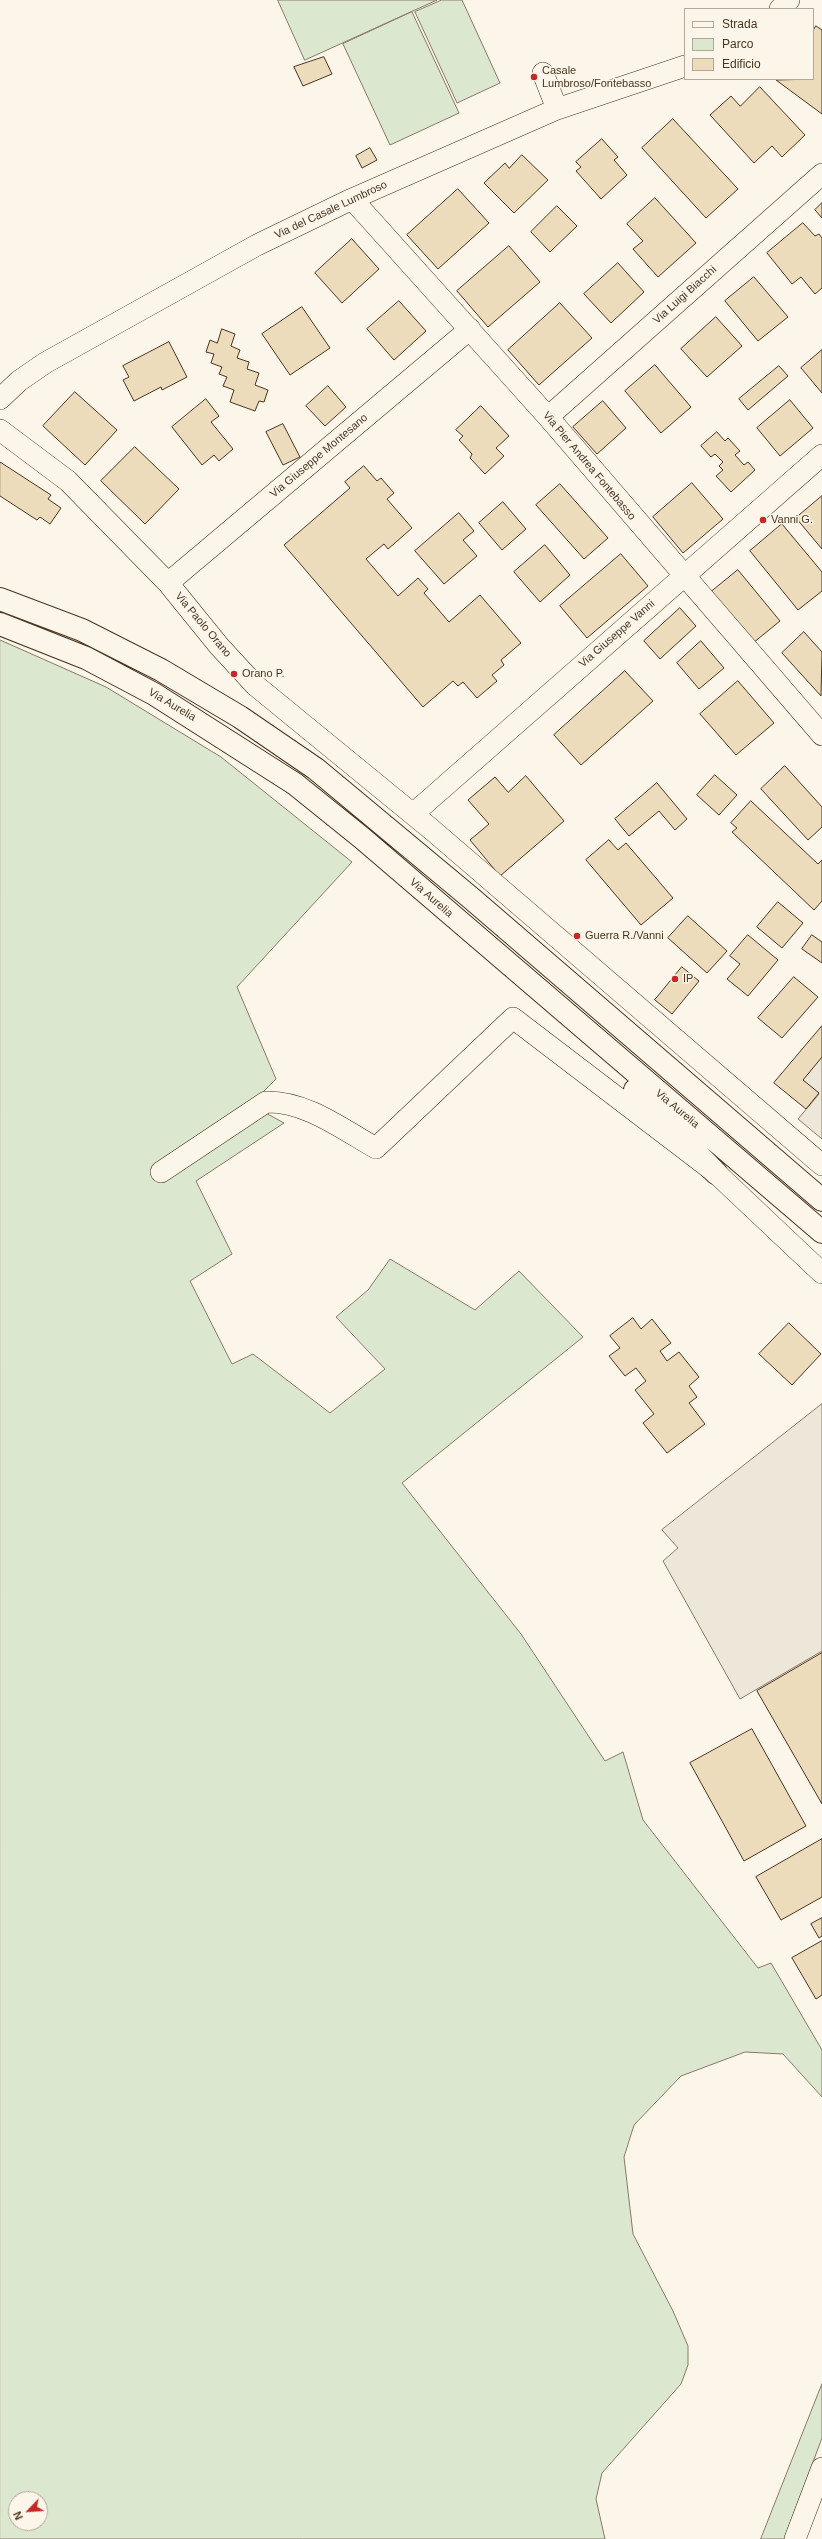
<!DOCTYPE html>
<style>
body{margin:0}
#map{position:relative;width:822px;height:2539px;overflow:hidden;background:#fbf6e9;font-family:Arial,sans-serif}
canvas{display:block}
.legend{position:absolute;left:684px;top:8px;width:130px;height:72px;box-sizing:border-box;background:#fbf6e9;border:1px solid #b4a999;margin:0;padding:5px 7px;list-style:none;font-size:12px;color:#4a3520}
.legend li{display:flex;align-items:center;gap:8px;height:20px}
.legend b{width:20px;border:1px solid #b4a999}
.north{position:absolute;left:8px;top:2491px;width:40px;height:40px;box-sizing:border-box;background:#fbf6e9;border:1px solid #b4a999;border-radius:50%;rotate:245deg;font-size:11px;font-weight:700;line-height:16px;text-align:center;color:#4a3520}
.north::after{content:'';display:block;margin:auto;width:14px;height:18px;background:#c62828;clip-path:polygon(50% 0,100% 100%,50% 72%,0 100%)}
</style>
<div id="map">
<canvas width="822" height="2539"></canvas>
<ul class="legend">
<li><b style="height:5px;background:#fbf6e9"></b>Strada</li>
<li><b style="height:11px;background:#dce7d0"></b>Parco</li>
<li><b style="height:11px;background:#ecdcbc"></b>Edificio</li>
</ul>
<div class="north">N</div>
</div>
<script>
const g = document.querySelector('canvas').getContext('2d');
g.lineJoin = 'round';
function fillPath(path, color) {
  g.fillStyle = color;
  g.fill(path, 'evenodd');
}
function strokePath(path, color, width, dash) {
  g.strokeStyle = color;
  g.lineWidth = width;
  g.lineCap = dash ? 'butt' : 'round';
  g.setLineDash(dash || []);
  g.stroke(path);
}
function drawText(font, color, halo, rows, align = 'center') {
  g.font = font + ' Arial,sans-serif';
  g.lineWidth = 3;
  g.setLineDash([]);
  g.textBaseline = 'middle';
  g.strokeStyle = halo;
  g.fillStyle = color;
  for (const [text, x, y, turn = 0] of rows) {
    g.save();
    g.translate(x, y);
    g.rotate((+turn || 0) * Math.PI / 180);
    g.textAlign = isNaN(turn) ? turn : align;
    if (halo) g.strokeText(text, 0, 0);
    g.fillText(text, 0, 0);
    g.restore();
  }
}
const green = new Path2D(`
 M278,0H437L305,60Z
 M442,0H462L500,83L457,103L415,12Z
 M412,12L459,113L390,145L343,44Z
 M0,640L106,687L221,757L352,862L237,987L276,1079L261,1094L264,1112L284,1123L196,1181L232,1254L190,1281L232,1364L253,1354L330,1413L385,1369L336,1317L368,1290L390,1259L475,1310L519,1271L583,1337L402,1483L521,1634L605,1761L623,1752L643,1820L758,1968L771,1963L822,2050V2097L783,2054L745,2052L681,2076L634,2125L624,2157L633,2234L673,2311L688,2346V2365L681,2384L602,2473L596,2499L605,2539H0ZM16,2499H40V2523H16Z
 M822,2384V2438L784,2539H761Z`);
const parking = new Path2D(`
 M822,1057V1139L798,1119L819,1094L803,1080Z
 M822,1404V1651L740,1699L663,1561L678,1548L662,1530Z`);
const building = new Path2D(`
 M816,26L822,30V114L776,80L813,79V31Z
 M324,57L332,74L303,86L294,67Z
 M760,87L805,135L782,157L772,146L754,163L710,115L731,96L740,106Z
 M673,119L738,189L706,218L642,148Z
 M602,139L618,157L614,160L627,175L601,199L576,171L581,167L576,162Z
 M370,148L377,160L362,168L356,156Z
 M522,155L548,180L514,213L484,183L505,163L509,168Z
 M458,189L489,223L438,269L407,235Z
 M655,198L696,243L658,277L633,249L643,241L627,224Z
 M822,203V218L815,210Z
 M557,206L577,226L550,252L531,232Z
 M803,223L815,236L819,234L822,238V288L815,294L801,277L792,284L767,253Z
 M352,239L379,269L342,303L315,273Z
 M509,246L540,282L488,327L457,291Z
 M618,263L644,292L611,323L584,294Z
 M754,277L788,317L758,341L725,301Z
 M399,301L426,331L394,360L367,329Z
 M560,303L592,338L539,385L508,350Z
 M302,307L330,348L290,375L262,334Z
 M716,317L742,346L707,377L681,349Z
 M222,329L235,334L231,346L240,350L237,358L249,362L247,369L259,373L255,385L268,390L264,402L259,401L255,411L230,402L234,390L223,386L227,377L219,374L222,367L211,363L214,354L206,352L210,340L217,343Z
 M169,342L187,377L162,390L161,387L134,401L123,380L129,377L123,366Z
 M822,350V393L801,368Z
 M655,365L691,407L661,433L625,391Z
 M779,366L788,376L748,410L739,399Z
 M328,386L346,407L325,426L306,406Z
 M75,392L117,430L85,465L43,426Z
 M206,399L219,416L211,422L233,449L219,461L214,455L202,465L172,427Z
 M790,400L813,428L780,456L757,428Z
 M603,401L626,428L597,454L573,427Z
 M481,406L509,436L496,448L504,456L485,474L470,458L472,454L459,440L463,436L456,430Z
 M283,424L300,457L283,465L266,432Z
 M717,432L725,441L728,438L740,451L735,455L744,465L748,462L755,470L731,492L716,476L723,470L719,466L723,462L715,454L711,457L701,446Z
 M135,447L179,489L145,524L101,481Z
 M0,462L51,495L48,499L61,508L50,524L40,517L37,520L0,496Z
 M364,466L377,481L381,478L394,493L387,499L412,528L388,549L384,544L366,559L398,596L418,578L428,589L424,593L449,622L480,595L521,643L501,660L504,665L492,675L497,681L477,698L463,682L458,686L453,681L423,707L284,545L350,488L345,482Z
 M692,483L723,519L683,553L653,517Z
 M560,484L608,538L584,559L536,505Z
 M822,496V549L796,518Z
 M503,502L526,529L502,550L479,523Z
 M459,513L474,531L463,540L477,556L444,584L415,551Z
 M782,524L822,572V591L798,610L750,551Z
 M545,545L570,575L540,602L514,572Z
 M621,554L648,586L587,638L560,606Z
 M738,570L780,621L753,643L711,592Z
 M680,608L696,626L660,659L644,641Z
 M804,632L822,652L821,696L782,653Z
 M701,641L724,668L699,689L677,663Z
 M625,671L653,701L581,765L554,735Z
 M738,681L774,723L736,755L700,714Z
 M785,766L822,807V827L808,840L761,789Z
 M715,775L737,795L719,815L697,795Z
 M526,776L564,821L500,876L470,840L489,824L468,800L495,777L508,792Z
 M657,783L687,819L675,830L659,811L629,836L615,819Z
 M751,801L818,864L822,860V901L814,910L732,832L737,828L731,823Z
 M609,840L618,850L626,843L673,898L641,925L586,860Z
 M778,902L803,923L782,948L757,927Z
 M688,916L727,951L707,973L668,938Z
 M748,935L778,960L748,996L727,979L740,964L730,956Z
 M812,935L822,942V963L802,949Z
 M682,967L699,981L672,1014L655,1000Z
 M794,977L818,997L782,1038L758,1018Z
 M822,1026V1057L803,1080L819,1093L806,1109L774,1083Z
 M633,1318L641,1329L652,1319L671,1343L660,1351L667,1361L679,1352L699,1377L689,1386L697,1397L689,1403L705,1424L667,1453L643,1423L654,1414L635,1390L646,1381L636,1368L625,1376L609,1356L620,1348L610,1336Z
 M789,1323L821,1354L792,1385L759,1354Z
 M822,1653V1804L757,1691Z
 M752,1729L806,1826L744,1861L690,1763Z
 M822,1839V1897L781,1920L756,1877Z
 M822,1918V1936L819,1938L811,1924Z
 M822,1941V1995L816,1999L792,1958Z`);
const minor = new Path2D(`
 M780,9L789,0
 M543,73L557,109
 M352,199L548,417L822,735
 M0,399L19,381L45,363L257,245L352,199L557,109L685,66
 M548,417L822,174
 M0,430L68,481L168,583L219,646L255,685L431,829L822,1165
 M168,583L470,329
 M413,814L822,455
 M161,1172L266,1102C306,1101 342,1129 376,1148L513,1018L716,1173L822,1273
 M795,2539L822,2468`);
const highway = new Path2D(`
 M0,599L82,630L161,670L240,717L316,769L471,898L822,1200
 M0,624L86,658L154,694L295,784L362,838L822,1232
 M635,1090L716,1173`);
const markers = [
 [534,77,4,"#c62828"],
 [763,520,4,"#c62828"],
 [234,674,4,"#c62828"],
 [577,936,4,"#c62828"],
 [675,979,4,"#c62828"]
];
const poiNames = [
 ["Casale",542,71],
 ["Lumbroso/Fontebasso",542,84],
 ["Vanni G.",771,520],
 ["Orano P.",242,674],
 ["Guerra R./Vanni",585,936],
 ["IP",683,979]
];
const streetNames = [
 ["Via del Casale Lumbroso",331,210,-25],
 ["Via Luigi Biacchi",685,295,-42],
 ["Via Giuseppe Montesano",319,456,-40],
 ["Via Pier Andrea Fontebasso",589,466,50],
 ["Via Paolo Orano",203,625,50],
 ["Via Giuseppe Vanni",617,634,-41],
 ["Via Aurelia",172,705,31],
 ["Via Aurelia",431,898,41],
 ["Via Aurelia",677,1109,40]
];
fillPath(green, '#dce7d0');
strokePath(green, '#887966', 1);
fillPath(parking, '#ede7d9');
strokePath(parking, '#887966', 1);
fillPath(building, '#ecdcbc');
strokePath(building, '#4a3520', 1);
strokePath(minor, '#4a3520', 22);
strokePath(highway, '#4a3520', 24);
strokePath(minor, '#fbf6e9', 21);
strokePath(highway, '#fbf6e9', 22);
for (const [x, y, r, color] of markers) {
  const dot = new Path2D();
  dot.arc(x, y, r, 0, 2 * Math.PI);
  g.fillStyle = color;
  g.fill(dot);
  strokePath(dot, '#fbf6e9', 1.5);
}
drawText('11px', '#4a3520', '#fbf6e9', poiNames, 'left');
drawText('11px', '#4a3520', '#fbf6e9', streetNames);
</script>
